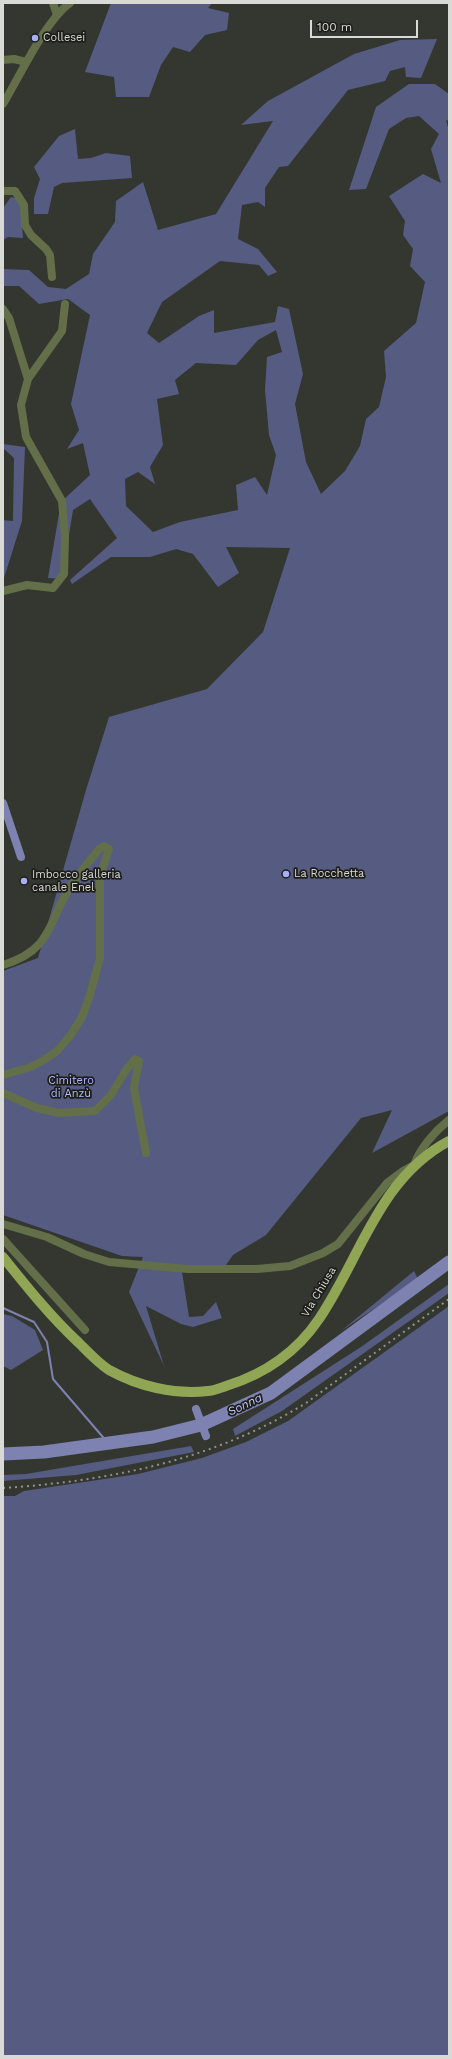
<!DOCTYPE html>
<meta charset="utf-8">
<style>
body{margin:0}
#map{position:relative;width:452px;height:2059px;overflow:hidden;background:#34372f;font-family:"Work Sans",sans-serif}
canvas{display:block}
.frame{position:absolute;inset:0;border:4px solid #d9dad6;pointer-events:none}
.scale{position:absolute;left:310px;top:20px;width:108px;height:18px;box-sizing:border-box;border:2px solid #d9dad6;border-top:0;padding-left:5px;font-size:12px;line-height:14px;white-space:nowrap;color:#d9dad6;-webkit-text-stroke:3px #1d1e1a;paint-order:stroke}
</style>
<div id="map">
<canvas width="452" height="2059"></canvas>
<div class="frame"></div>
<div class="scale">100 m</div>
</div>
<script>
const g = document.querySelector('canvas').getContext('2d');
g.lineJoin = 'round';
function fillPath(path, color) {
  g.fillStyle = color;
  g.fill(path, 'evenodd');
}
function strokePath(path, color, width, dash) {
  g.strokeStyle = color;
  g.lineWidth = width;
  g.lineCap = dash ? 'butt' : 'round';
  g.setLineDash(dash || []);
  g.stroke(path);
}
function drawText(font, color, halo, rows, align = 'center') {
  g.font = font + ' "Work Sans",sans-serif';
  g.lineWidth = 3.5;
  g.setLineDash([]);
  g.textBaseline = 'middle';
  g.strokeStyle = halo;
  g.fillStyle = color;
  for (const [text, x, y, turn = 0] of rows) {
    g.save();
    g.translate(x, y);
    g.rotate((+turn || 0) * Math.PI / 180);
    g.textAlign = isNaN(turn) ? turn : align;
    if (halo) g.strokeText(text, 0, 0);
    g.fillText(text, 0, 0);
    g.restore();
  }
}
const green = new Path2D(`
 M111,3H212L208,8L229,13L227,30L205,35L190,52L173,47L161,65L149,97H116L114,77L85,72Z
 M437,39L421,78L406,77L405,67L390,71L385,81L348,90L288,166L279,167L265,188V207L258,202L242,205L238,239L258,249L277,272L268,276L259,265L220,261L162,302L147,333L159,343L199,316L214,310V333L275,322L278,306L289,309L303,374L295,404L306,462L321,494L345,471L360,446L366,419L379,407L386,377L384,351L416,323L425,282L410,266L413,249L403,235L405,221L389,196L423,174L441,183L431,149L439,134L419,116L406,118L389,129L366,189L349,190L376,107L409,84H435L449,94V121L446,120L449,131V1111L372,1153L392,1110L361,1118L266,1235L233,1255L226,1265L182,1272L189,1317L203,1316L216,1302L222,1318L193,1327L181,1324L146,1306L164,1366L129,1292L143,1257L122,1256L3,1215V971L38,958L86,790L109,717L207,689L263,632L290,548L226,547L239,573L218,587L193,554L176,549L150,557H111L72,584L70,580L117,538L90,499L73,510L62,579L48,578L61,502L90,475L83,443L67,449L79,430L71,404L90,315L68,299L39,304L19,286H3V269L29,270L48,287L66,289L89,274L93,254L115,222L116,201L143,182L158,230L216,214L273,121L241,125L268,101L354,54L400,40ZM276,330L282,352L267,357L265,390L269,435L276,455L267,495L255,477L236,485L238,510L180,522L153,532L126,506L125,479L138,472L155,484L150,467L163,445L157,399L179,394L175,380L196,363L236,365L258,340Z
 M75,129L78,159L91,158L106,153L130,156L132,178L62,183L54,187L48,214H34V198L40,179L34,167L59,136Z
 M11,197L20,199L23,238L8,237L3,240V208Z
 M3,444L25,447L22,521L3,581V520L13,521L14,458L3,448Z
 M414,1271L418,1279L341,1331Z
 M449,1284V1293L282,1411L235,1436L233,1429L361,1347Z
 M449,1306V2056H3V1496H15L24,1491L138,1474L202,1458L246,1442L288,1421Z
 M3,1314L12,1316L35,1330L43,1350L11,1370L3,1366Z
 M191,1446L194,1452L76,1475L3,1481V1475L26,1474Z`);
const stream = new Path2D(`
 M3,1308L34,1322L47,1342L53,1379L108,1443`);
const canal = new Path2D(`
 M3,803L21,857
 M196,1409L206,1436`);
const river = new Path2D(`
 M3,1454L44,1452L153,1437L201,1425L271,1393L449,1262`);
const street = new Path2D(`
 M53,3L57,15
 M3,60L14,59L26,62
 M3,104C20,76 45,21 70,3
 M3,191H15L24,205L25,225L31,235L46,249L50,255L52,277
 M3,309L9,318L28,379L21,405L26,437L62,501L65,537L64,574L53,588L27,585L3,591
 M28,379L62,331L65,304
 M3,965C54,949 47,922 72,884C80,872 90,861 99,849L104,846L109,849L100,876V958L89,998L82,1017L70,1036L57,1051L44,1060L31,1067L3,1075
 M3,1093L37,1108L59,1113L95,1111L111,1095L126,1070L135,1059L139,1061L134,1087L135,1094L146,1153
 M3,1224L47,1237L84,1254L109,1262L188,1269H257L290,1266L323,1253L338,1244L387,1183L403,1171L414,1165C420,1148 435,1131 449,1120
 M3,1239L85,1330`);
const primary = new Path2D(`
 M3,1257C27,1287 51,1317 79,1343C88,1352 98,1363 109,1370C138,1386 174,1395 208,1391C214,1391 220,1388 226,1386C265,1374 296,1353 319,1319C361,1257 379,1178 449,1141`);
const rail = new Path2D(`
 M3,1488C110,1481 214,1460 306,1403L449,1299`);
const markers = [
 [35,38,4,"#a8b0fc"],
 [286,874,4,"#a8b0fc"],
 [24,881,4,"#a8b0fc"]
];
const poiNames = [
 ["Collesei",43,38],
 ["La Rocchetta",294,874],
 ["Imbocco galleria",32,875],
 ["canale Enel",32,888]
];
const parkNames = [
 ["Cimitero",71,1081],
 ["di Anzù",71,1094]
];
const streetNames = [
 ["Via Chiusa",319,1292,-59]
];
const waterNames = [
 ["Sonna",245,1405,-25]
];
fillPath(green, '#565b82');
strokePath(stream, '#7d82b0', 2);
strokePath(canal, '#7d82b0', 8);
strokePath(river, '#7d82b0', 13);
strokePath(street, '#636f49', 8);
strokePath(primary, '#90a655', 10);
strokePath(rail, '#90928c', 2, [2, 4]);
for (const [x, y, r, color] of markers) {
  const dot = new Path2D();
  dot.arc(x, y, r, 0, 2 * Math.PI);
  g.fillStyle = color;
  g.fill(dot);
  strokePath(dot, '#1d1e1a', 1.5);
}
drawText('11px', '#d9dad6', '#1d1e1a', poiNames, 'left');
drawText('11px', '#b1b9fe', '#1d1e1a', parkNames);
drawText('11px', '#d9dad6', '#1d1e1a', streetNames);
drawText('italic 12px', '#c0c7ff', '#1d1e1a', waterNames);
</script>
